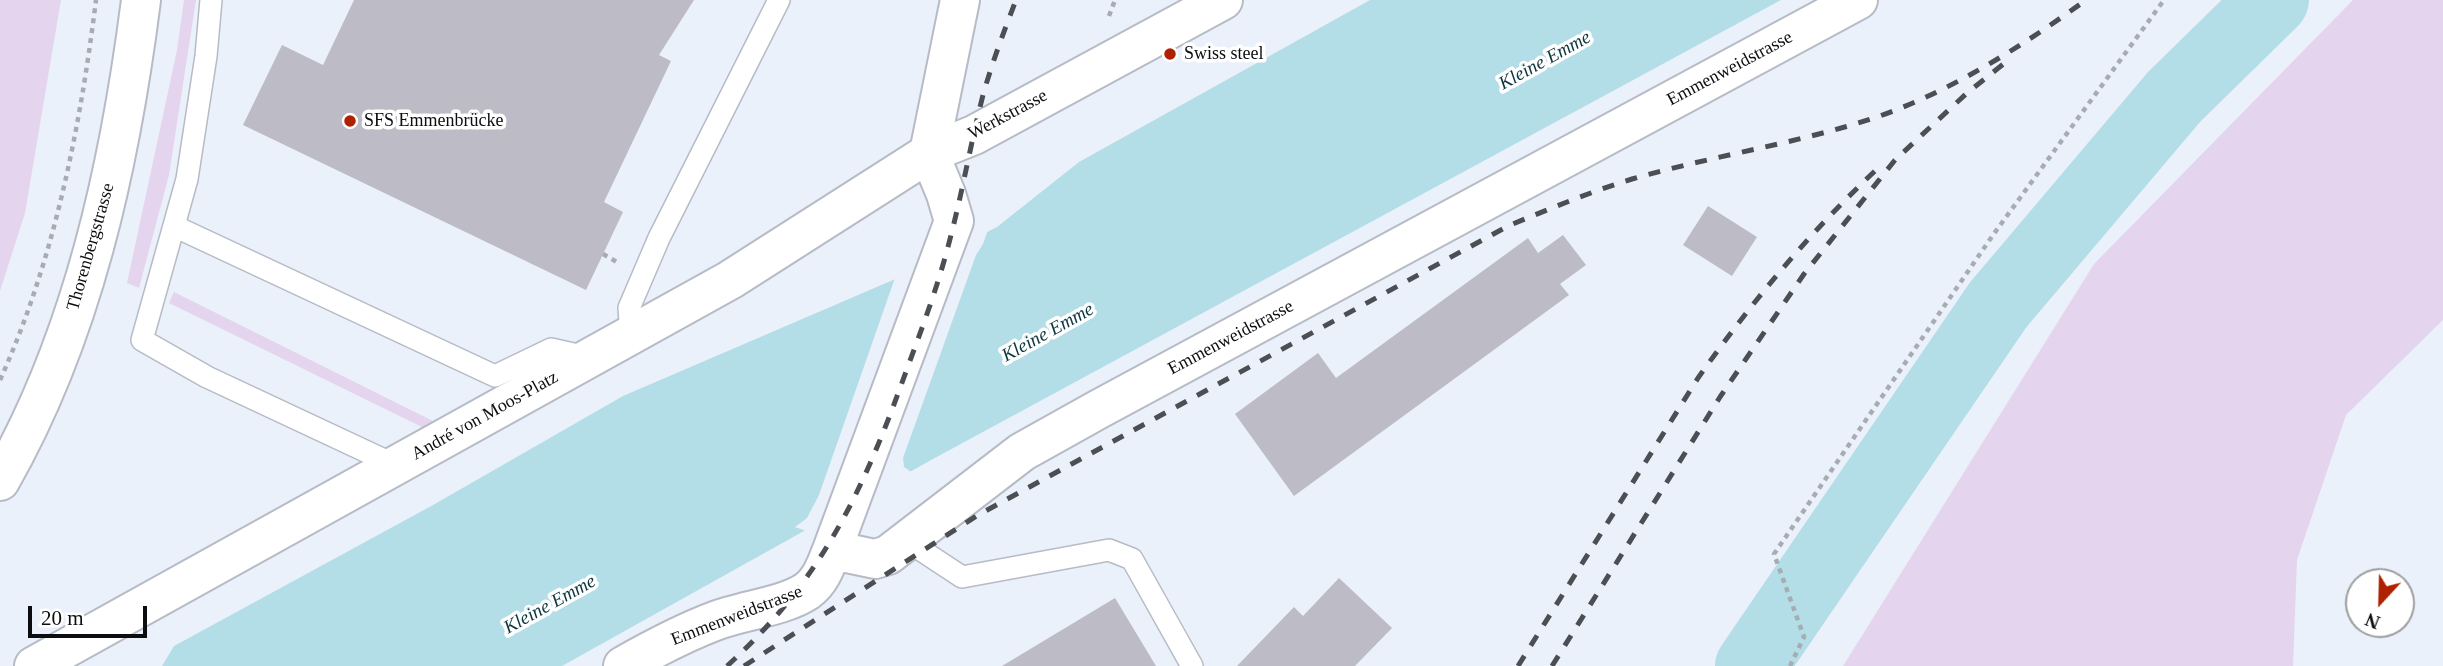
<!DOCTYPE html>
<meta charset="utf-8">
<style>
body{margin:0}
#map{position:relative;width:2443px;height:666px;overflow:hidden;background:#ebf1fb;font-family:"Times New Roman",serif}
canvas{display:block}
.north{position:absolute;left:2345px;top:568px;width:70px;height:70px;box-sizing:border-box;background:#fff;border:2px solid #9d9e9f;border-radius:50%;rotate:202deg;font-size:19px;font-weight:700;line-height:28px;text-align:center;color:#0b0d10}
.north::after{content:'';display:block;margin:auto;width:24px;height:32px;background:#af2201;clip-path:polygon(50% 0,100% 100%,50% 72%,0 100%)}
.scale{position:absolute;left:28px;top:606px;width:119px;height:32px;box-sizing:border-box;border:4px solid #0b0d10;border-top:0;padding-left:9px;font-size:21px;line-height:24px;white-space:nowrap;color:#0b0d10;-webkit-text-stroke:5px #fff;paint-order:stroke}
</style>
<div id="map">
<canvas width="2443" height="666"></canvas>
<div class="north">N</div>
<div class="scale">20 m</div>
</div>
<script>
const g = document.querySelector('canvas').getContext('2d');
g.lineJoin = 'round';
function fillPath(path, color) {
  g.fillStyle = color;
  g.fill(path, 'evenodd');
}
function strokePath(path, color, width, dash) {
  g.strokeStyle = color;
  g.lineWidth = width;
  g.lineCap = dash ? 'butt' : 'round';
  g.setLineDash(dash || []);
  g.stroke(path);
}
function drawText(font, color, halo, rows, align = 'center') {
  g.font = font + ' "Times New Roman",serif';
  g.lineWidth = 7;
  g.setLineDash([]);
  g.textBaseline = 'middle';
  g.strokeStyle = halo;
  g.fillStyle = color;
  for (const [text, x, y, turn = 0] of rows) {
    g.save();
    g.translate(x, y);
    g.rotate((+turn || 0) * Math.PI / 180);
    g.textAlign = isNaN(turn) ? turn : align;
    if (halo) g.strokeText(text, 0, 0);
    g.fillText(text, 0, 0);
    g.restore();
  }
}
const green = new Path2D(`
 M0,0H61L25,213L0,291Z
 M184,0H196L169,175L139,288L127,283L177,50Z
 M2353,0H2443V320L2346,415L2297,560L2293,666H1843L2094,264Z
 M174,292L439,424L428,430L169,303Z`);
const water = new Path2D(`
 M1370,0H1781L933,459L562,666H162L174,646L433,505L623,396L893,280L997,227L1079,162Z`);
const pier = new Path2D(`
 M989,227L983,244L976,255L903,458L904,467L914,474L809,532L795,527L807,518L819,495L896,275Z`);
const river = new Path2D(`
 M1751,666L1998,305L2174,97L2273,0`);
const building = new Path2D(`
 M354,0H694L659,55L671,61L604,202L623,212L586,290L243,125L282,45L323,65Z
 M1708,206L1757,237L1732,276L1683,245Z
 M1563,235L1586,265L1560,284L1569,295L1294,496L1235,414L1318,353L1336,378L1528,238L1538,253Z
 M1339,578L1392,628L1355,666H1237L1294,607L1303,616Z
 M1115,598L1156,666H1002Z`);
const path = new Path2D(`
 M1109,16L1115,0
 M603,254L617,262
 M0,380C54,261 80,129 96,0
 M1790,666L1804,637L1774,554L1993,235L2164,0`);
const service = new Path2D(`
 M211,0L206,56L187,179L142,340L207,377L395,465
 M174,226L495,376L551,349L587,357
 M631,336L629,308L659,238L779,0
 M910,538L921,550L962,577L1109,550L1132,559L1192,666`);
const minor = new Path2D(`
 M929,153L960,0
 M832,550L954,221L946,194L929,153
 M34,666L730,280L929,153L974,135L1223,0
 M623,666C653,649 683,633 715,621C743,610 783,607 807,591C821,581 826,565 832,550L875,559L888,555L1022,452L1099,409L1858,0`);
const primary = new Path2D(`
 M0,481C83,336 120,165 141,0`);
const rail = new Path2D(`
 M727,666C824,578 865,487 908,366C924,323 940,280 951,235C963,189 971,142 983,95C992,63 1004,31 1016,0
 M744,666L978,515L1508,226C1549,209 1590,192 1632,179C1712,156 1795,144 1874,118C1950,92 2021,47 2086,0
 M1518,666L1698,378C1751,303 1809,233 1876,170
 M1552,666L1720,397L1804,274L1895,160L1967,93L2006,62`);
const markers = [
 [1170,54,7,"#af2201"],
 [350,121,7,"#af2201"]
];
const poiNames = [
 ["Swiss steel",1184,54],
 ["SFS Emmenbrücke",364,121]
];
const streetNames = [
 ["Emmenweidstrasse",1730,69,-28],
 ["Werkstrasse",1008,115,-28],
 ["Thorenbergstrasse",91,247,-74],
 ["Emmenweidstrasse",1231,338,-28],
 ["André von Moos-Platz",485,416,-29],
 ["Emmenweidstrasse",737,616,-21]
];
const waterNames = [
 ["Kleine Emme",1545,61,-29],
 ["Kleine Emme",1048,333,-29],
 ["Kleine Emme",550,605,-29]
];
fillPath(green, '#e5d4ed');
fillPath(water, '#b3dee7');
fillPath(pier, '#ebf1fb');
strokePath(river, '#b3dee7', 72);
fillPath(building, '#bcbbc6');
strokePath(service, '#b6bbc5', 24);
strokePath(minor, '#b6bbc5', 42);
strokePath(primary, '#b6bbc5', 42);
strokePath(path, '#a7acb3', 4.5, [5, 5]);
strokePath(service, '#fff', 21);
strokePath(minor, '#fff', 38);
strokePath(primary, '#fff', 38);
strokePath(rail, '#4b4e53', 5, [12, 12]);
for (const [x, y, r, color] of markers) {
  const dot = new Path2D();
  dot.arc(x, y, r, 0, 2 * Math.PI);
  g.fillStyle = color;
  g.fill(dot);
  strokePath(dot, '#fff', 2.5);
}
drawText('18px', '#0b0d10', '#fff', poiNames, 'left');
drawText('18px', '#0b0d10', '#fff', streetNames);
drawText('italic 19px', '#0d363d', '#fff', waterNames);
</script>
